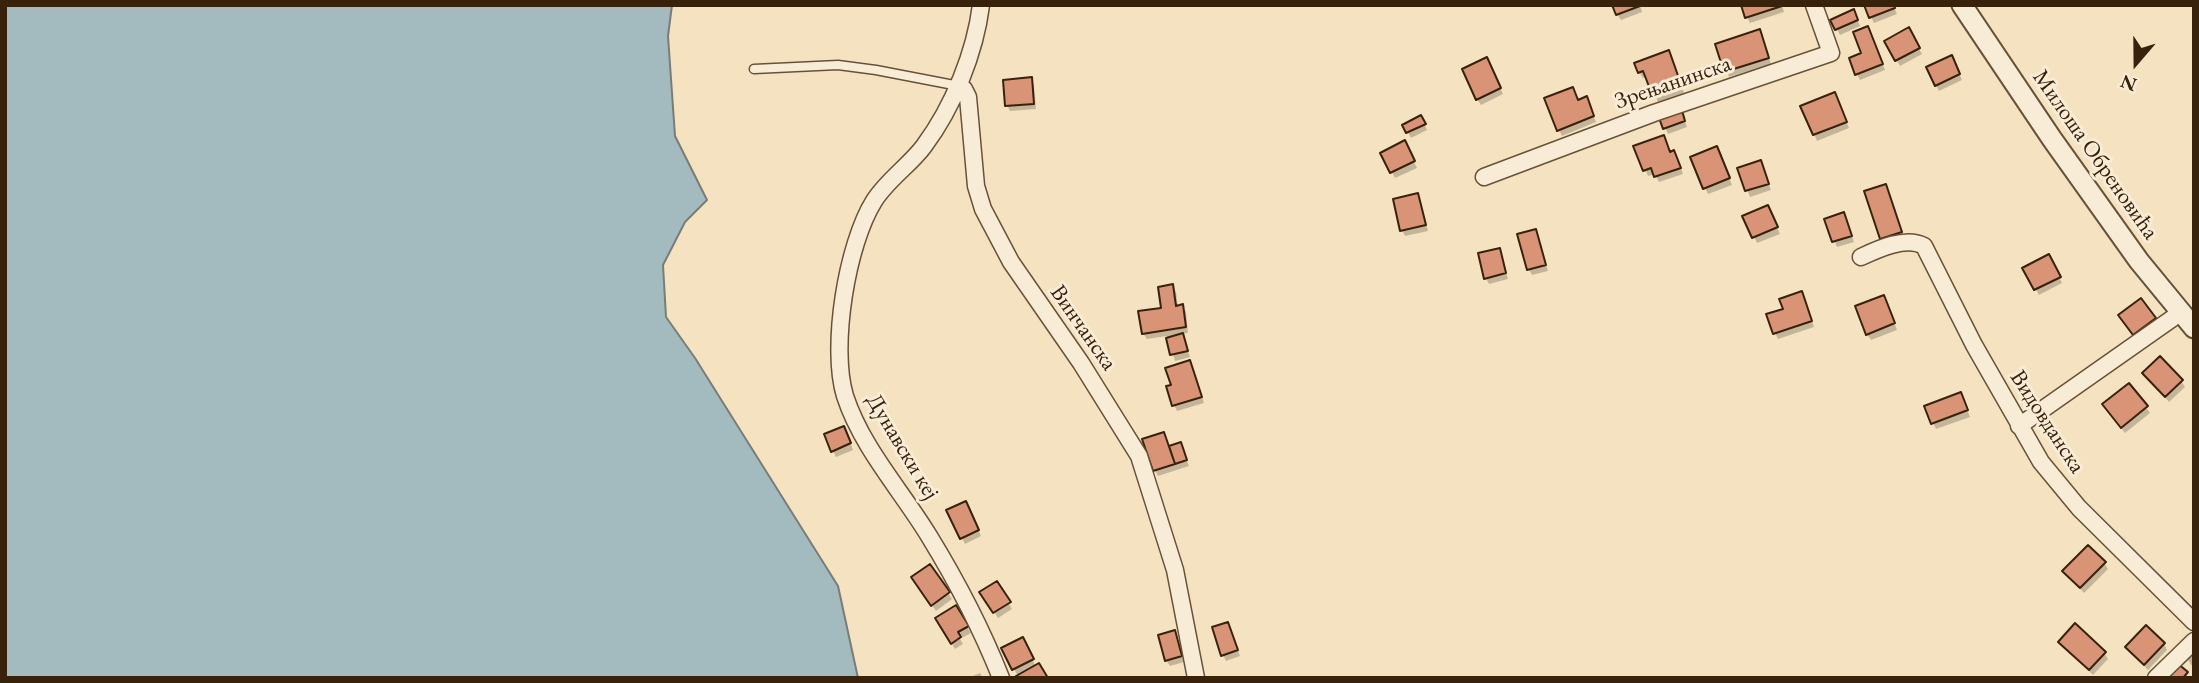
<!DOCTYPE html>
<meta charset="utf-8">
<style>
body{margin:0}
#map{position:relative;width:2199px;height:683px;overflow:hidden;background:#f5e2c1;font-family:"EB Garamond",serif}
canvas{display:block}
.frame{position:absolute;inset:0;border:7px solid #38220c;pointer-events:none}
.north{position:absolute;left:2101px;top:28px;width:70px;height:70px;-webkit-text-stroke:5px #f8ecd7;paint-order:stroke;rotate:200deg;font-size:19px;font-weight:700;line-height:28px;text-align:center;color:#38220c}
.north::after{content:'';display:block;margin:auto;width:24px;height:32px;background:#38220c;clip-path:polygon(50% 0,100% 100%,50% 72%,0 100%)}
</style>
<div id="map">
<canvas width="2199" height="683"></canvas>
<div class="frame"></div>
<div class="north">N</div>
</div>
<script>
const g = document.querySelector('canvas').getContext('2d');
g.lineJoin = 'round';
function fillPath(path, color) {
  g.fillStyle = color;
  g.fill(path, 'evenodd');
}
function strokePath(path, color, width, dash) {
  g.strokeStyle = color;
  g.lineWidth = width;
  g.lineCap = dash ? 'butt' : 'round';
  g.setLineDash(dash || []);
  g.stroke(path);
}
function drawText(font, color, halo, rows, align = 'center') {
  g.font = font + ' "EB Garamond",serif';
  g.lineWidth = 6;
  g.setLineDash([]);
  g.textBaseline = 'middle';
  g.strokeStyle = halo;
  g.fillStyle = color;
  for (const [text, x, y, turn = 0] of rows) {
    g.save();
    g.translate(x, y);
    g.rotate((+turn || 0) * Math.PI / 180);
    g.textAlign = isNaN(turn) ? turn : align;
    if (halo) g.strokeText(text, 0, 0);
    g.fillText(text, 0, 0);
    g.restore();
  }
}
const water = new Path2D(`
 M5,5H672L668,36L675,136L707,200L685,222L663,265L666,317L695,358L838,586L858,678H5Z`);
const shadow = new Path2D(`
 M1640,5L1642,12L1621,20L1617,14Z
 M1782,5L1784,12L1750,23L1747,17Z
 M1893,5L1897,14L1874,23L1871,17Z
 M1856,17L1860,26L1840,35L1833,21Z
 M1908,30L1922,54L1900,66L1886,42Z
 M1871,34L1885,70L1860,80L1857,74Z
 M1762,37L1771,64L1729,77L1717,45Z
 M1672,58L1684,93L1658,102L1647,76L1643,78L1639,72Z
 M1954,63L1962,80L1939,91L1936,85Z
 M1489,65L1503,94L1481,105L1477,99Z
 M1031,79L1034,85L1036,109L1010,111L1007,105Z
 M1837,100L1849,128L1817,141L1803,107Z
 M1578,102L1589,104L1596,122L1562,136L1559,130Z
 M1683,115L1687,127L1668,134L1660,116Z
 M1421,117L1427,130L1411,138L1404,125Z
 M1404,142L1417,168L1395,178L1382,153Z
 M1636,147L1670,153L1677,158L1683,174L1659,182L1655,174L1648,176Z
 M1720,154L1732,185L1708,194L1692,158Z
 M1760,162L1771,190L1750,197L1739,169Z
 M1889,192L1904,238L1885,244L1882,238Z
 M1417,195L1428,231L1405,236L1402,230Z
 M1771,213L1780,234L1757,243L1745,217Z
 M1826,220H1846L1854,242L1837,247Z
 M1535,231L1548,271L1532,275L1529,269Z
 M1499,250L1508,279L1489,284L1486,278Z
 M2048,256L2062,283L2039,295L2025,268Z
 M1172,286L1176,292L1178,307L1182,306L1186,312L1188,333L1182,334L1190,357L1175,361L1167,336L1147,339L1143,333L1163,309Z
 M1804,299L1814,327L1778,339L1775,333L1785,310Z
 M2140,300L2158,325L2137,340L2123,321Z
 M1887,303L1897,330L1871,340L1867,334Z
 M1190,362L1204,403L1177,411L1174,405L1173,386Z
 M2145,374L2181,381L2185,387L2169,402Z
 M2129,385L2150,413L2125,433L2108,411Z
 M1963,400L1970,417L1936,429L1926,407Z
 M847,434L853,450L836,457L833,451Z
 M1164,434L1170,448L1180,444L1189,466L1158,476L1155,470Z
 M969,509L981,536L965,544L949,511Z
 M2104,563L2108,569L2084,593L2065,571Z
 M930,566L952,599L936,611L917,583Z
 M996,583L1012,609L998,618L982,593Z
 M955,607L971,633L960,639L963,644L955,649L937,618Z
 M1231,630L1240,656L1226,661L1223,655Z
 M1174,632L1184,662L1170,666L1166,660Z
 M1022,639L1036,667L1019,678L1014,669Z
 M2060,642L2104,653L2108,659L2093,675Z
 M2164,644L2167,650L2148,670L2127,647Z
 M2194,654V669L2188,660Z
 M980,673L983,678H968Z`);
const building = new Path2D(`
 M1612,5H1640V6L1616,15Z
 M1741,5H1782V6L1745,18Z
 M1864,5H1894L1895,8L1869,18Z
 M1854,9L1858,20L1835,30L1830,20Z
 M1868,26L1883,64L1855,75L1849,58L1861,53L1853,32Z
 M1909,27L1920,48L1895,61L1884,41Z
 M1760,29L1769,58L1724,72L1715,44Z
 M1669,50L1682,87L1653,97L1643,71L1638,73L1634,63Z
 M1952,55L1960,74L1935,86L1926,67Z
 M1487,57L1501,88L1476,100L1462,69Z
 M1032,77L1034,104L1005,106L1003,80Z
 M1573,87L1578,100L1587,96L1594,116L1557,131L1544,98Z
 M1835,92L1847,122L1813,135L1800,106Z
 M1681,107L1685,121L1663,129L1658,115Z
 M1421,115L1426,124L1406,133L1402,125Z
 M1664,135L1670,152L1674,150L1681,168L1654,177L1651,168L1643,171L1633,146Z
 M1405,140L1415,161L1390,173L1380,153Z
 M1717,146L1730,178L1703,189L1690,157Z
 M1761,160L1769,184L1745,191L1737,168Z
 M1886,184L1902,232L1880,239L1864,191Z
 M1418,193L1426,225L1400,231L1393,199Z
 M1768,205L1778,227L1752,238L1742,216Z
 M1844,212L1852,236L1832,242L1824,219Z
 M1536,229L1546,265L1527,270L1517,234Z
 M1500,248L1506,273L1484,279L1478,253Z
 M2049,254L2061,277L2034,290L2022,268Z
 M1173,284L1176,306L1183,304L1186,327L1142,334L1138,311L1161,308L1158,287Z
 M1802,291L1812,321L1773,334L1766,314L1783,309L1779,299Z
 M1884,295L1895,323L1866,335L1855,306Z
 M2141,298L2156,318L2133,335L2118,315Z
 M1183,333L1188,351L1170,355L1166,338Z
 M2160,356L2183,380L2165,397L2142,373Z
 M1190,360L1202,397L1172,406L1166,386L1171,385L1165,368Z
 M2129,383L2148,406L2121,428L2102,404Z
 M1961,392L1968,410L1931,424L1924,406Z
 M844,426L851,443L831,452L824,434Z
 M1164,432L1175,464L1153,471L1142,439Z
 M1181,442L1187,460L1175,464L1169,446Z
 M966,501L979,530L960,539L946,510Z
 M2088,545L2106,562L2080,588L2062,571Z
 M930,564L950,592L931,606L911,577Z
 M997,581L1011,602L993,613L979,592Z
 M956,605L969,626L958,632L961,637L951,644L935,618Z
 M1228,622L1238,650L1221,656L1212,627Z
 M2075,623L2106,652L2089,670L2058,642Z
 M2146,625L2165,643L2144,665L2125,647Z
 M1175,630L1182,656L1165,661L1158,635Z
 M1023,637L1034,659L1012,670L1001,648Z
 M1039,663L1048,678H1017L1016,676Z
 M2177,663L2188,672L2183,678H2164Z`);
const service = new Path2D(`
 M754,69L838,65L876,70L959,86`);
const minor = new Path2D(`
 M981,5C975,53 953,107 924,146C910,165 887,180 874,201C847,244 830,347 845,396C862,448 901,490 929,536C956,580 982,630 1001,678
 M959,86L964,89L968,97L976,186L983,209L1011,262L1081,363L1139,456L1175,570L1196,678
 M1484,177L1654,113L1831,53L1814,5
 M1861,257C1878,249 1906,236 1924,246L1974,345L2041,462L2079,508L2194,622
 M2019,426L2180,313
 M2156,678L2194,641`);
const tertiary = new Path2D(`
 M1962,5L2052,139L2139,261L2194,328`);
const streetNames = [
 ["Зрењанинска",1673,83,-19],
 ["Милоша Обреновића",2095,155,55],
 ["Винчанска",1083,328,55],
 ["Видовданска",2047,422,57],
 ["Дунавски кеј",902,447,59]
];
fillPath(water, '#a3babf');
strokePath(water, '#787d77', 2);
fillPath(shadow, '#0003');
fillPath(building, '#d99477');
strokePath(building, '#38220c', 2);
strokePath(service, '#675239', 11);
strokePath(minor, '#675239', 19);
strokePath(tertiary, '#675239', 23);
strokePath(service, '#f8ecd7', 8);
strokePath(minor, '#f8ecd7', 16);
strokePath(tertiary, '#f8ecd7', 19);
drawText('23px', '#38220c', '#f8ecd7', streetNames);
</script>
